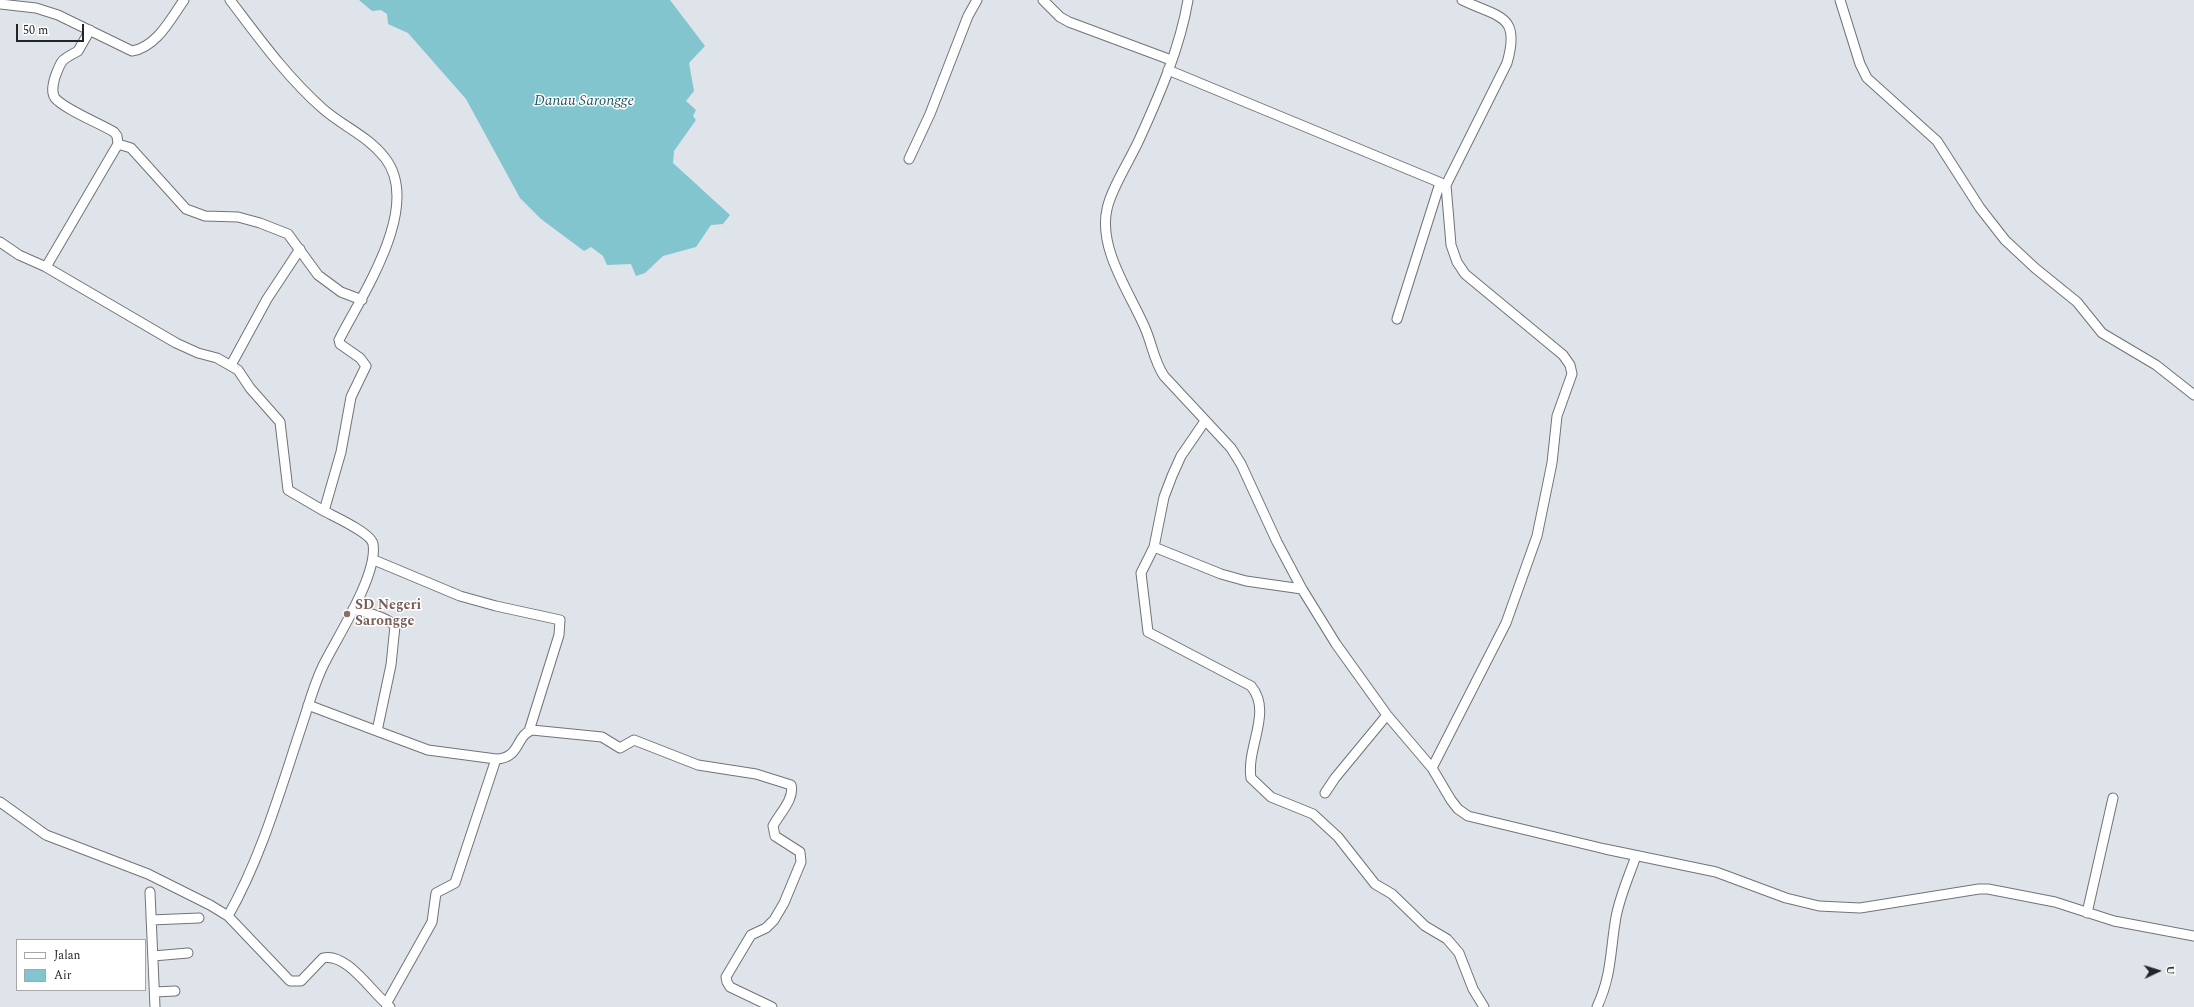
<!DOCTYPE html>
<style>
body{margin:0}
#map{position:relative;width:2194px;height:1007px;overflow:hidden;background:#dfe3ea;font-family:Spectral,serif}
canvas{display:block}
.legend{position:absolute;left:16px;top:939px;width:130px;height:52px;box-sizing:border-box;background:#fff;border:1px solid #a7a7a9;margin:0;padding:5px 7px;list-style:none;font-size:12px;color:#232427}
.legend li{display:flex;align-items:center;gap:8px;height:20px}
.legend b{width:20px;border:1px solid #a7a7a9}
.north{position:absolute;left:2138px;top:951px;width:40px;height:40px;-webkit-text-stroke:3px #fff;paint-order:stroke;rotate:86deg;font-size:11px;font-weight:700;line-height:16px;text-align:center;color:#232427}
.north::after{content:'';display:block;margin:auto;width:14px;height:18px;background:#232427;clip-path:polygon(50% 0,100% 100%,50% 72%,0 100%)}
.scale{position:absolute;left:16px;top:24px;width:68px;height:18px;box-sizing:border-box;border:2px solid #232427;border-top:0;padding-left:5px;font-size:12px;line-height:14px;white-space:nowrap;color:#232427;-webkit-text-stroke:3px #fff;paint-order:stroke}
</style>
<div id="map">
<canvas width="2194" height="1007"></canvas>
<ul class="legend">
<li><b style="height:5px;background:#fff"></b>Jalan</li>
<li><b style="height:11px;background:#82c5cf"></b>Air</li>
</ul>
<div class="north">U</div>
<div class="scale">50 m</div>
</div>
<script>
const g = document.querySelector('canvas').getContext('2d');
g.lineJoin = 'round';
function fillPath(path, color) {
  g.fillStyle = color;
  g.fill(path, 'evenodd');
}
function strokePath(path, color, width, dash) {
  g.strokeStyle = color;
  g.lineWidth = width;
  g.lineCap = dash ? 'butt' : 'round';
  g.setLineDash(dash || []);
  g.stroke(path);
}
function drawText(font, color, halo, rows, align = 'center') {
  g.font = font + ' Spectral,serif';
  g.lineWidth = 3;
  g.setLineDash([]);
  g.textBaseline = 'middle';
  g.strokeStyle = halo;
  g.fillStyle = color;
  for (const [text, x, y, turn = 0] of rows) {
    g.save();
    g.translate(x, y);
    g.rotate((+turn || 0) * Math.PI / 180);
    g.textAlign = isNaN(turn) ? turn : align;
    if (halo) g.strokeText(text, 0, 0);
    g.fillText(text, 0, 0);
    g.restore();
  }
}
const water = new Path2D(`
 M359,0H670L705,46L689,63L694,91L686,101L696,110L693,116L696,120L674,151L673,163L730,215L723,224L711,225L696,247L663,256L645,273L636,276L631,264L607,265L603,256L591,247L584,251L541,219L520,198L466,99L408,33L388,24L387,14L381,10L372,11Z`);
const minor = new Path2D(`
 M1043,0L1060,17L1069,22L1171,60
 M1188,0C1180,48 1159,96 1139,140C1130,160 1111,189 1107,209C1098,249 1130,293 1145,328C1152,344 1154,361 1164,376L1231,448L1241,464L1277,542L1302,589L1336,644L1387,715L1432,768L1451,800L1458,809L1468,816L1605,849L1716,872L1786,898L1819,906L1860,908L1979,889H1988L2055,902L2114,921L2194,936
 M1840,0L1860,64L1867,78L1937,141L1980,208L2005,240L2035,268L2077,302L2102,333L2156,365L2194,395
 M0,4L36,8L58,15L132,51C157,47 171,18 184,0
 M90,30L78,51C62,60 62,58 55,77C53,84 51,92 55,98C64,109 101,124 114,132L117,136L118,144
 M1168,70L1446,185
 M909,159L930,114L968,16L977,0
 M0,242L19,255L46,267L118,144L131,148L186,209L205,216L238,217L260,223L288,234L318,275L341,292L362,300
 M46,267L176,343L198,353L217,358L238,370L250,388L280,422L288,490L324,511
 M1397,319L1440,183
 M231,365L267,299L300,249
 M1205,421L1181,456L1172,476L1164,497L1154,547L1141,573L1148,632L1251,686C1273,712 1246,747 1251,778L1271,797L1313,814L1338,837L1375,884L1392,894L1425,926L1447,939L1459,953L1473,989L1484,1007
 M1154,547L1221,574L1246,581L1302,589
 M374,560L460,596L496,606L560,620L559,635L529,731
 M353,609C367,613 385,616 395,626L391,665L377,731L428,750L496,759C521,758 515,736 532,730L602,737L620,748L634,740L698,765L756,774L791,785C795,799 779,814 773,826L775,836L800,852L801,862L784,903L774,920L766,928L751,935L726,977L727,982L730,987L772,1007
 M308,705L377,731
 M1432,768L1506,623L1537,536L1552,463L1557,416L1572,374L1570,365L1563,355L1465,274L1457,262L1451,245L1446,185L1507,63C1521,14 1499,18 1462,0
 M1325,793L1335,778L1387,715
 M0,802L46,835L148,874L210,905L228,916L290,981H301L323,958C347,952 372,993 390,1007
 M150,892L155,1007
 M2087,913L2113,798
 M228,916C261,858 280,791 301,728C309,705 314,682 326,660C340,633 378,573 373,544C371,533 335,517 324,511L341,452L351,397L366,366L360,358L340,344L339,340C361,296 423,207 385,158C367,135 342,126 322,108C286,76 259,38 230,0
 M151,920L199,918
 M153,956L188,953
 M155,992L175,991
 M386,1004L432,922L436,893L455,883L496,759
 M1597,1007C1612,975 1610,951 1616,917C1620,896 1629,876 1636,856`);
const markers = [
 [347,614,4,"#8d6e63"]
];
const educationNames = [
 ["SD Negeri",355,606],
 ["Sarongge",355,622]
];
const waterNames = [
 ["Danau Sarongge",584,102]
];
fillPath(water, '#82c5cf');
strokePath(minor, '#70737a', 11);
strokePath(minor, '#fff', 9);
for (const [x, y, r, color] of markers) {
  const dot = new Path2D();
  dot.arc(x, y, r, 0, 2 * Math.PI);
  g.fillStyle = color;
  g.fill(dot);
  strokePath(dot, '#fff', 1.5);
}
drawText('bold 14px', '#785e54', '#fff', educationNames, 'left');
drawText('italic 15px', '#205860', '#fff', waterNames);
</script>
